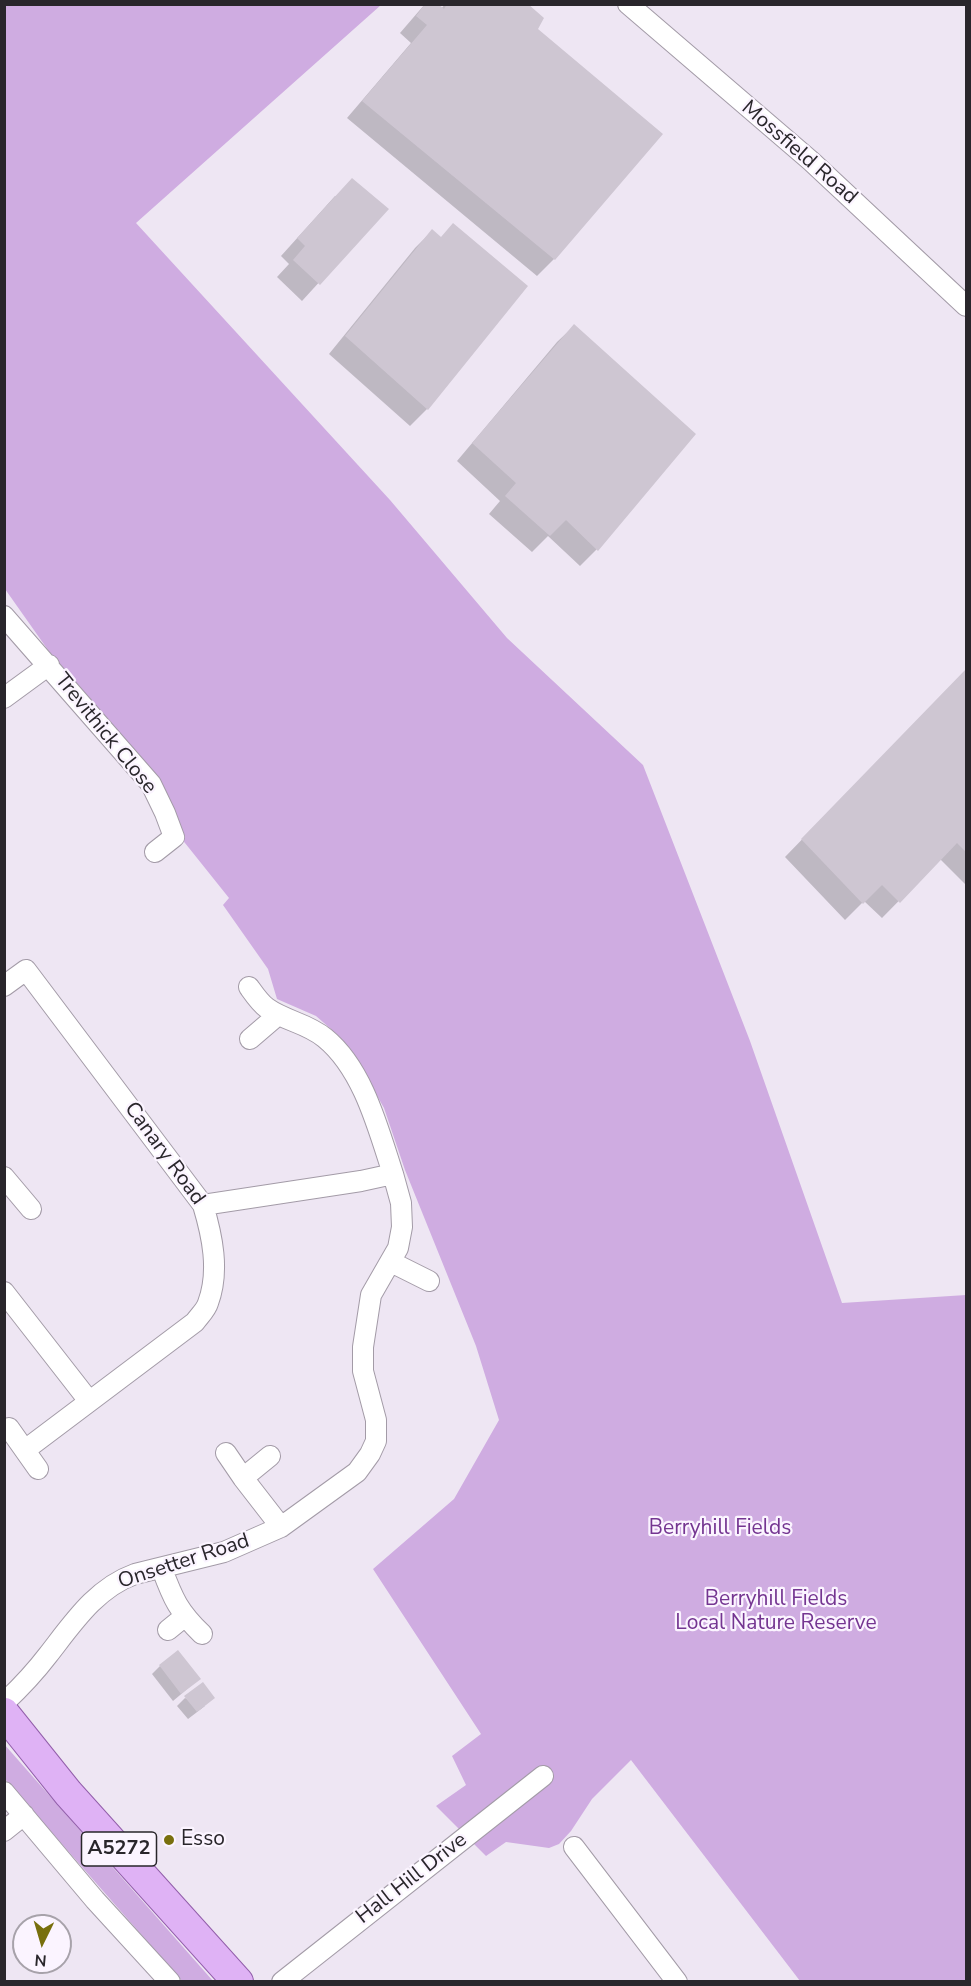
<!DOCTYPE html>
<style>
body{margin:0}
#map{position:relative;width:971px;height:1986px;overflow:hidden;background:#eee6f3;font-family:"Nunito Sans",sans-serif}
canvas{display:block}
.frame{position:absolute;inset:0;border:6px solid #29262b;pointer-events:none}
.north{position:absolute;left:12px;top:1914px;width:60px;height:60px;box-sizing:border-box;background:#fbf4ff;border:2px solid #a7a2aa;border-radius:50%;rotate:185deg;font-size:16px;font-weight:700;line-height:24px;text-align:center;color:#29262b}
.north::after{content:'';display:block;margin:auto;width:21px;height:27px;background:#786f0d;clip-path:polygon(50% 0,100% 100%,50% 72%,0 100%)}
</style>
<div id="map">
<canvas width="971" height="1986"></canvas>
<div class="frame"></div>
<div class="north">N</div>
</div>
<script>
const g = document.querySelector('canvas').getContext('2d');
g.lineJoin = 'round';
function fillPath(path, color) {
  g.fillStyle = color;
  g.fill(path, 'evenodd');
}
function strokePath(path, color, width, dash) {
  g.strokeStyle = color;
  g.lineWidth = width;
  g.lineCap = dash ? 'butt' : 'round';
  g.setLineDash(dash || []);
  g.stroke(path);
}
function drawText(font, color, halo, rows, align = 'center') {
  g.font = font + ' "Nunito Sans",sans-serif';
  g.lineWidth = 4.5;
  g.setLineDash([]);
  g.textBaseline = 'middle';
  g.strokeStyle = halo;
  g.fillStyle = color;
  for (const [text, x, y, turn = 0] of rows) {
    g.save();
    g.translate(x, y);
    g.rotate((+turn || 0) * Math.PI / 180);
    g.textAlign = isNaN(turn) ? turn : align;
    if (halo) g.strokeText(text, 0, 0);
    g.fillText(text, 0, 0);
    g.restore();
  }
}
const green = new Path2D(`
 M4,5H381L136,223L390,500L507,638L643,765L750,1041L842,1303L966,1295V1981H800L631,1760L592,1799L571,1831L559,1844L549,1848L506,1842L486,1856L436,1806L466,1785L452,1756L481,1734L373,1569L454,1499L499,1420L476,1346L405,1170L384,1108L359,1064L339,1036L316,1016L277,999L268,969L223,905L229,898L177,833L5,589Z
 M4,1744L213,1981H182L25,1802L5,1779Z`);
const shadow = new Path2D(`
 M425,4L441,9L445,4H525L536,29L554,259L537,276L347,118L411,43L400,33Z
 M335,196L386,209L302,301L277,277L289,264L281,256Z
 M432,231L440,238L427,409L410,426L329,354L415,248Z
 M574,326L597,549L580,566L548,536L532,552L489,514L500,501L457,461L557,342Z
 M966,670V885L940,859L882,918L864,901L845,920L785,857Z
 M160,1666L199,1679L173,1701L152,1674Z
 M185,1698L205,1706L188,1719L177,1706Z`);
const building = new Path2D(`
 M425,4H438L444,9L447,4H528L544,18L538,29L663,134L555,260L362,101L427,25L416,16Z
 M352,178L389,209L320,285L293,260L305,246L297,238Z
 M453,223L528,286L428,410L345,336L432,229L441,237Z
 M574,324L696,434L598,551L566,520L550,536L505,496L516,483L472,443Z
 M966,669V852L957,843L900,903L882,885L863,904L801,839Z
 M178,1650L201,1679L181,1694L159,1665Z
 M203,1682L215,1698L197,1712L184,1696Z`);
const minor = new Path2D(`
 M628,4L811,161L966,306
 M4,616L151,784L165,813L174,837L155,852
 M4,698L49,665
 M4,986L26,970L203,1205C212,1235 220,1271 208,1303C206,1310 199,1316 195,1322L25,1450
 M249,987C254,994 260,1003 267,1008C285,1021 307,1023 325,1038C363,1069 378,1128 393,1174
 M250,1039L278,1015
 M4,1177L31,1209
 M391,1262L429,1281
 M4,1292L89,1401
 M9,1428L38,1469
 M226,1453L243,1478L281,1527
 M243,1478L270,1456
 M162,1569C173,1599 179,1612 202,1634
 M168,1630L184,1617
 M4,1703C20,1688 35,1672 48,1655C73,1623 96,1588 135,1574L224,1552L281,1527L357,1472L370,1454L376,1441V1420L363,1371V1347L371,1295L398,1248L402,1227L401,1203L393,1174L361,1181L203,1205
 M4,1792L95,1900L170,1982
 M4,1831L24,1815
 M574,1847L677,1982
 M282,1982L543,1776`);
const primary = new Path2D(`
 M4,1713L68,1793L238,1982`);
const markers = [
 [169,1840,6,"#786f0d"]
];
const shields = [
 [119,1849,75]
];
const shieldNames = [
 ["A5272",119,1849]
];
const streetNames = [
 ["Mossfield Road",799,153,41],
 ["Trevithick Close",105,734,51],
 ["Canary Road",164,1154,54],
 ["Onsetter Road",184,1562,-18],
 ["Hall Hill Drive",412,1879,-38]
];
const parkNames = [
 ["Berryhill Fields",720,1529],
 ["Berryhill Fields",776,1600],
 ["Local Nature Reserve",776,1624]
];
const poiNames = [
 ["Esso",181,1840]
];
fillPath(green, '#cface1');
fillPath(shadow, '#0003');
fillPath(building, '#cec6d2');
strokePath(minor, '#a39ba7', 22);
strokePath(primary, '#925faa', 32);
strokePath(minor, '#fff', 20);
strokePath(primary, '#dfb2f5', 30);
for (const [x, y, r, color] of markers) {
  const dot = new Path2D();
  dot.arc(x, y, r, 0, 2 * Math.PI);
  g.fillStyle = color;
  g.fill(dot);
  strokePath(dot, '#fbf4ff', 2);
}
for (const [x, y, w] of shields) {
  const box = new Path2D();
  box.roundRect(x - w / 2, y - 17, w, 34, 4.5);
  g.fillStyle = '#fbf4ff';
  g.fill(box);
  strokePath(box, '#29262b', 1.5);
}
drawText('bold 20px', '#29262b', null, shieldNames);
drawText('21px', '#29262b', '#fbf4ff', streetNames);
drawText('21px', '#743591', '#fbf4ff', parkNames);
drawText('21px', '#29262b', '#fbf4ff', poiNames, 'left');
</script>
